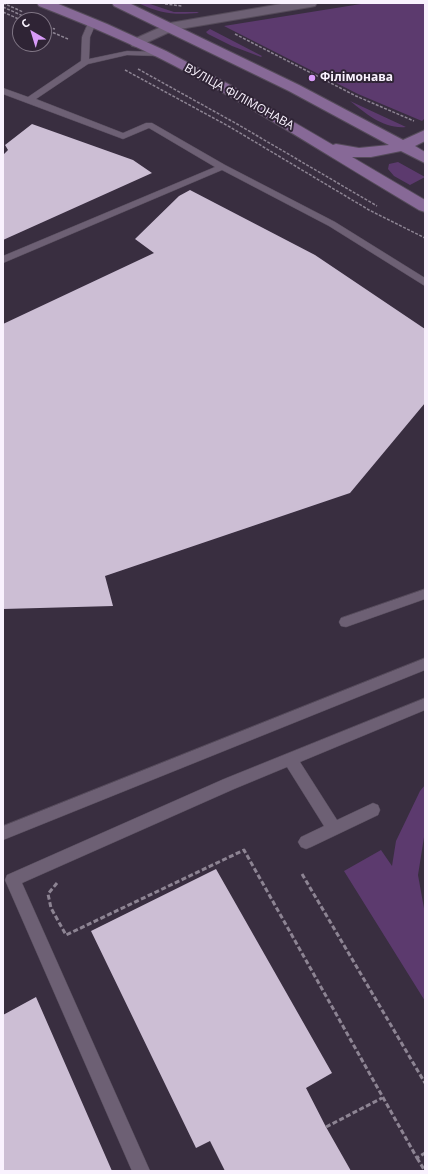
<!DOCTYPE html>
<meta charset="utf-8">
<style>
body{margin:0}
#map{position:relative;width:428px;height:1174px;overflow:hidden;background:#392e40;font-family:"Open Sans",sans-serif}
canvas{display:block}
.frame{position:absolute;inset:0;border:4px solid #f9f2fe;pointer-events:none}
.north{position:absolute;left:12px;top:12px;width:40px;height:40px;box-sizing:border-box;background:#2f2435;border:1px solid #807685;border-radius:50%;rotate:322deg;font-size:11px;font-weight:700;line-height:16px;text-align:center;color:#f9f2fe}
.north::after{content:'';display:block;margin:auto;width:14px;height:18px;background:#d89bf8;clip-path:polygon(50% 0,100% 100%,50% 72%,0 100%)}
</style>
<div id="map">
<canvas width="428" height="1174"></canvas>
<div class="frame"></div>
<div class="north">С</div>
</div>
<script>
const g = document.querySelector('canvas').getContext('2d');
g.lineJoin = 'round';
function fillPath(path, color) {
  g.fillStyle = color;
  g.fill(path, 'evenodd');
}
function strokePath(path, color, width, dash) {
  g.strokeStyle = color;
  g.lineWidth = width;
  g.lineCap = dash ? 'butt' : 'round';
  g.setLineDash(dash || []);
  g.stroke(path);
}
function drawText(font, color, halo, rows, align = 'center') {
  g.font = font + ' "Open Sans",sans-serif';
  g.lineWidth = 4;
  g.setLineDash([]);
  g.textBaseline = 'middle';
  g.strokeStyle = halo;
  g.fillStyle = color;
  for (const [text, x, y, turn = 0] of rows) {
    g.save();
    g.translate(x, y);
    g.rotate((+turn || 0) * Math.PI / 180);
    g.textAlign = isNaN(turn) ? turn : align;
    if (halo) g.strokeText(text, 0, 0);
    g.fillText(text, 0, 0);
    g.restore();
  }
}
const green = new Path2D(`
 M138,3H147L174,12H197L199,13C173,15 162,14 138,3Z
 M367,3H425V118L422,121L358,94L224,26Z
 M210,29L262,56L261,57L232,46L208,34L206,32Z
 M350,101L406,127C383,129 367,114 350,101Z
 M398,162L425,177L410,185L394,176L388,169L389,164Z
 M425,785V831L418,875L425,914V1001L344,871L381,850L392,866L396,841L420,791Z`);
const building = new Path2D(`
 M32,124L133,160L152,173L3,240V155L8,150L5,145Z
 M190,190L315,255L425,329V403L350,493L105,576L113,606L3,609V324L154,253L135,239L179,196Z
 M216,869L332,1073L306,1088L326,1127L351,1171H225L210,1141L196,1148L91,931Z
 M36,997L112,1171H3V1015Z`);
const pathFar1 = new Path2D(`
 M3,3L23,12
 M165,4L182,6
 M3,7L32,20
 M3,12L21,20
 M44,27L55,29
 M44,31L54,33L68,39
 M235,34L356,96L414,121
 M138,69L237,124L377,206
 M125,70L230,127L369,210L425,238`);
const path = new Path2D(`
 M302,874L425,1083
 M57,883L48,894L51,908L66,935L244,850L417,1158L425,1153
 M326,1127L382,1098
 M417,1158L425,1171`);
const service = new Path2D(`
 M89,21H95L96,23L90,37L89,59L127,51L160,52L164,54L160,56L127,55L88,64L36,99L123,133L146,123H152L225,165L335,222L425,278V286L329,226L222,170L3,263V256L215,167L149,128L123,139L3,94V88L28,97L81,61L82,37Z
 M425,589V599L346,627L341,626L339,622L341,618Z
 M425,658V670L3,840V826Z
 M425,698V710L300,762L337,820L373,803L378,805L380,810L378,815L311,847L306,849L301,847L298,842L301,837L324,826L287,767L234,789L22,883L150,1171H132L5,880L7,875L224,779Z`);
const secondary = new Path2D(`
 M287,3H317L315,6L310,7L174,30L137,47L132,46L130,43L132,40L170,23Z`);
const primary = new Path2D(`
 M37,3H56L107,24L166,51L232,86L333,145L336,144L359,148L389,145L289,91L114,6L112,3H129L299,85L403,140L425,130V141L415,146L425,152V163L401,151L371,157H352L425,200V212L419,210C338,162 258,110 175,66C131,43 85,24 39,6Z`);
const markers = [
 [312,78,4,"#d89bf8"]
];
const farPoinames = [
 ["Філімонава",320,78]
];
const farStreetnames = [
 ["ВУЛІЦА ФІЛІМОНАВА",239,97,29]
];
fillPath(green, '#5c3a6e');
fillPath(building, '#ccbed4');
strokePath(service, '#554b5a', 1);
strokePath(secondary, '#554b5a', 2);
strokePath(primary, '#554b5a', 2);
strokePath(pathFar1, '#8d8493', 1.5, [3, 1.5]);
strokePath(path, '#8d8493', 3, [5, 2.5]);
fillPath(service, '#6d6074');
fillPath(secondary, '#6d6074');
fillPath(primary, '#876997');
for (const [x, y, r, color] of markers) {
  const dot = new Path2D();
  dot.arc(x, y, r, 0, 2 * Math.PI);
  g.fillStyle = color;
  g.fill(dot);
  strokePath(dot, '#2f2435', 1.5);
}
drawText('bold 12px', '#f9f2fe', '#2f2435', farPoinames, 'left');
drawText('12px', '#f9f2fe', '#2f2435', farStreetnames);
</script>
